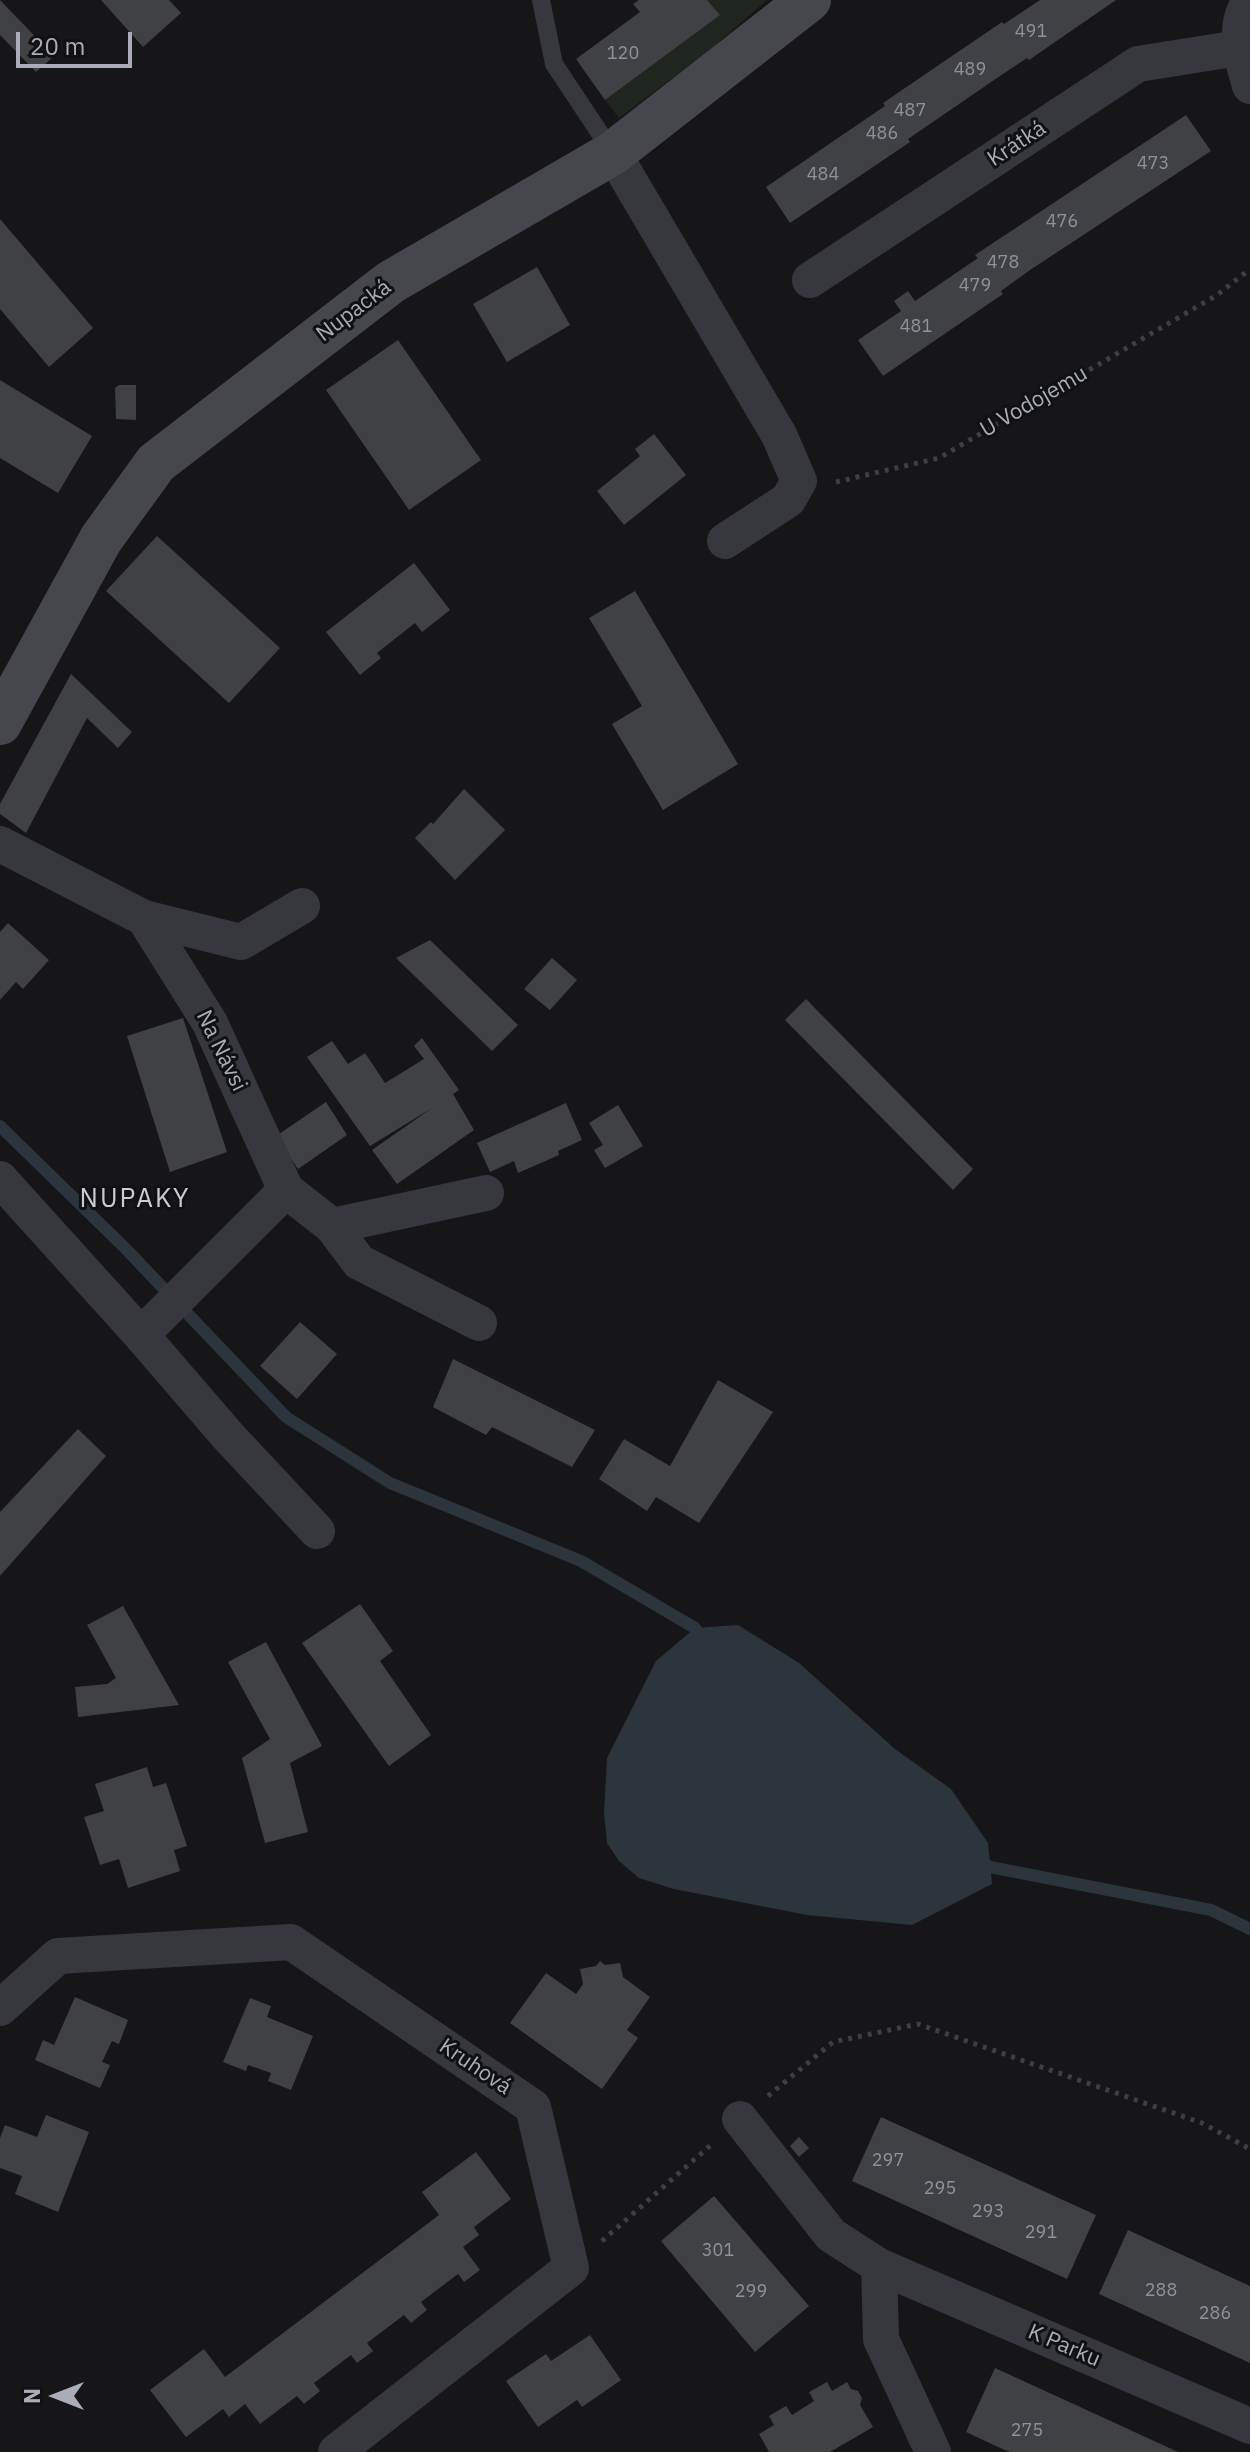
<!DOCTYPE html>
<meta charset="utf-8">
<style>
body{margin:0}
#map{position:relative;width:1250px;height:2452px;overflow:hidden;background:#161618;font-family:"IBM Plex Sans",sans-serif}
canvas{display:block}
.north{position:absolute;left:16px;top:2356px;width:80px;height:80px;-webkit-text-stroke:6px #111113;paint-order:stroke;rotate:270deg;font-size:22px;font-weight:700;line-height:32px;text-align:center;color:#a8adb8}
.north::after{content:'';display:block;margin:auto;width:28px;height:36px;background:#a8adb8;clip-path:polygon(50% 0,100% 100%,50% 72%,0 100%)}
.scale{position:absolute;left:16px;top:32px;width:116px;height:36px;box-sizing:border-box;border:4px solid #a8adb8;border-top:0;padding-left:10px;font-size:24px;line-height:28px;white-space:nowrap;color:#a8adb8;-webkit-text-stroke:6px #111113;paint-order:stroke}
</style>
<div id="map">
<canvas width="1250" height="2452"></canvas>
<div class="north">N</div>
<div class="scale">20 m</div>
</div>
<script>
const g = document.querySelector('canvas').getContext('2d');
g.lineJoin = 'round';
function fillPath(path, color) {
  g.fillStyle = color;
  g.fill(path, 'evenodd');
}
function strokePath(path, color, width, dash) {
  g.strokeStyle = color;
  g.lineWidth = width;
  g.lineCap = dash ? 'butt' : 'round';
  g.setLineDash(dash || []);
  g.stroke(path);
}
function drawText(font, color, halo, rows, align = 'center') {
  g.font = font + ' "IBM Plex Sans",sans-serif';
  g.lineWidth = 6;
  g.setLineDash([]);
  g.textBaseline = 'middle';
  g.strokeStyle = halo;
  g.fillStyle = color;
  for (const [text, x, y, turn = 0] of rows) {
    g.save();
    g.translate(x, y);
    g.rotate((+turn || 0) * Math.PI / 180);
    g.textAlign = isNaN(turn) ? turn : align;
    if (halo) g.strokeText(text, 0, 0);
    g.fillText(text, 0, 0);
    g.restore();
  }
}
const green = new Path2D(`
 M707,0H767L705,54L619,118L605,100L719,15Z`);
const water = new Path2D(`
 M738,1625L799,1663L895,1749L951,1789L988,1843L992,1884L912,1925L807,1915L674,1889L639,1878L619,1861L607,1843L604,1813L607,1758L656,1661L695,1628Z`);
const stream = new Path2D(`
 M0,1126L125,1248L286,1417L390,1483L581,1561L695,1628L704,1640
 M978,1860L990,1867L1211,1910L1250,1929`);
const building = new Path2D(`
 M0,0L54,56L36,72L0,35Z
 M101,0H169L181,13L143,47Z
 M639,0H707L720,15L605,100L576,59L640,12L633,4Z
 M1040,0H1116L1029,60L1027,58L997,78L908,139L910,142L790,223L766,187L885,106L883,103L1002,22L1004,24Z
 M1186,115L1211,151L1030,270L1001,291L1003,294L883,376L858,340L901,311L894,301L908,291L915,301L978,258L975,255Z
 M0,219L93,328L49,367L0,309Z
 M537,267L570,325L507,362L473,304Z
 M398,340L481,460L409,510L326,390Z
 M0,380L92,436L58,493L0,458Z
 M119,385H136V420L116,419L115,388Z
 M654,434L686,475L624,525L597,491L640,456L635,449Z
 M157,536L280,648L229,703L106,591Z
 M414,563L450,610L422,632L415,623L377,653L381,658L360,675L326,632Z
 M635,591L738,764L663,810L612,724L642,706L589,618Z
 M71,674L132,732L118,748L87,718L26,833L0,814V804Z
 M464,789L505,830L455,880L415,838L431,822L433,824Z
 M8,923L49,960L23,989L16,982L0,1000V932Z
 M430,940L518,1025L492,1051L396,958Z
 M552,958L577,980L550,1010L524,989Z
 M806,999L973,1169L953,1190L785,1020Z
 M183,1018L227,1152L170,1172L127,1036Z
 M422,1038L459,1090L453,1094L474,1130L397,1184L372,1150L432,1108L370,1146L307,1057L332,1041L348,1064L365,1053L385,1083L424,1059L414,1046Z
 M326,1102L347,1135L298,1169L276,1136Z
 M566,1103L582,1140L558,1151L559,1155L518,1173L514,1161L490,1172L477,1143Z
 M618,1105L643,1146L605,1168L594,1150L603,1145L589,1123Z
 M300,1322L337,1354L297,1399L260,1366Z
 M453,1359L595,1430L572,1467L492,1427L486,1435L433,1407Z
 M718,1380L773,1412L699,1523L656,1497L647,1511L599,1479L624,1439L670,1466Z
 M78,1429L106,1456L0,1576V1512Z
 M360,1604L393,1651L380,1661L431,1735L389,1766L302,1643Z
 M123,1606L179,1705L78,1717L75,1687L107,1684L116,1678L87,1625Z
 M266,1642L322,1746L290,1763L308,1832L265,1843L242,1758L270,1739L228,1662Z
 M147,1767L153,1787L166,1783L187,1846L174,1850L180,1871L128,1888L119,1859L100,1865L84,1817L104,1811L95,1784Z
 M600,1961L605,1965L620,1963L623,1977L650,1997L627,2030L638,2038L602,2089L510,2023L546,1973L576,1994L583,1984L580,1969L596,1966Z
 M75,1997L128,2020L119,2044L112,2041L102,2062L110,2065L100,2088L35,2060L43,2040L54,2045Z
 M250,1998L271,2006L267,2017L313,2036L291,2090L268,2081L271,2073L248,2065L246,2071L223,2062Z
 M46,2115L89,2132L58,2212L15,2194L22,2176L0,2168V2138L5,2125L37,2137Z
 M881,2117L1096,2215L1067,2279L852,2181Z
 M799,2137L809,2148L799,2157L790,2146Z
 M476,2152L511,2199L474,2227L479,2235L463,2247L480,2270L464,2282L458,2274L421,2302L427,2310L411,2323L404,2315L367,2343L373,2351L357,2363L351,2355L314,2383L320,2391L304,2404L297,2396L260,2424L245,2404L229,2417L223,2409L186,2437L150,2390L204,2349L225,2377L439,2215L422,2192Z
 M714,2196L809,2306L755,2352L661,2241Z
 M1128,2230L1250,2286V2363L1099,2294Z
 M590,2335L621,2380L582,2407L577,2400L538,2427L506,2381L546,2354L551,2361Z
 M995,2368L1102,2417L1178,2452H1010L998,2447L966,2432Z
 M827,2382L832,2391L847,2382L851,2389L858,2391L862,2398L860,2405L873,2427L830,2452H769L759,2434L774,2425L769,2416L786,2406L792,2415L814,2401L809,2392Z`);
const path = new Path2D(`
 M836,482L939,458L1217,295L1250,269
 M768,2096L833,2042L918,2024L1202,2123L1250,2149
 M602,2241L712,2144`);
const lane = new Path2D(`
 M541,0L554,64L613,153`);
const street = new Path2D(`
 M1250,1C1232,26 1242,59 1250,86
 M613,153L779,435L799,481L788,500L725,541
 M810,280L1138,64L1239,48
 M0,844L144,918L241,942L302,906
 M144,918L210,1023L286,1190L332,1226L359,1262L479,1323
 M0,1179L141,1335L286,1190
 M332,1226L486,1193
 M141,1335L228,1436L317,1531
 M0,2008L58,1956L291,1942L533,2107L571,2268L336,2452
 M740,2119L831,2235L879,2266L1250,2426
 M879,2266L881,2339L933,2452`);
const secondary = new Path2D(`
 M0,723L101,539L156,463L391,282L613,153L809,0`);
const numberNames = [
 ["491",1031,32],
 ["120",623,54],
 ["489",970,70],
 ["487",910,111],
 ["486",882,134],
 ["473",1153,164],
 ["484",823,175],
 ["476",1062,222],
 ["478",1003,263],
 ["479",975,286],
 ["481",916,327],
 ["297",888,2161],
 ["295",940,2189],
 ["293",988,2212],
 ["291",1041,2233],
 ["301",718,2251],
 ["288",1161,2291],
 ["299",751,2292],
 ["286",1215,2314],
 ["275",1027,2431]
];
const streetNames = [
 ["Krátká",1017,144,-33],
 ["Nupacká",354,311,-37],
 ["U Vodojemu",1034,402,-30],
 ["Na Návsi",221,1051,64],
 ["Kruhová",475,2067,34],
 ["K Parku",1064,2346,23]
];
const quarterNames = [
 ["NUPAKY",135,1199]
];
fillPath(green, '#1e261f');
fillPath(water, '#2c353c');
strokePath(stream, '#2c353c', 12);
fillPath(building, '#404145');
strokePath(path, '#3d3f44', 5, [4, 6]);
strokePath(lane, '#37383d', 18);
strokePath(street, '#37383d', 36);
strokePath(secondary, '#45474d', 44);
drawText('18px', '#8e929b', null, numberNames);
drawText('22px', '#a8adb8', '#111113', streetNames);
g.letterSpacing = '2px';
drawText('26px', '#c9ccd4', '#111113', quarterNames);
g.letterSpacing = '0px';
</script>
